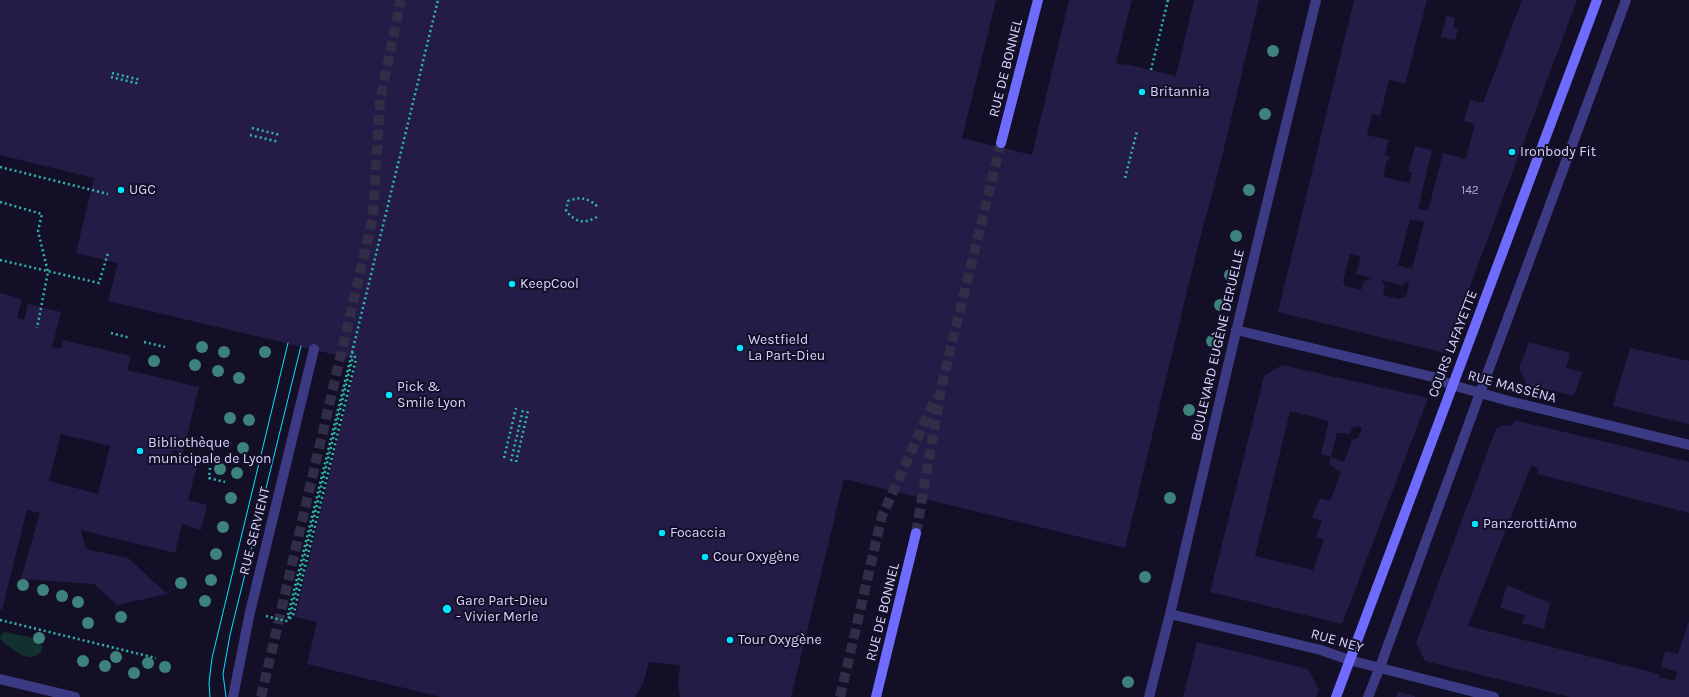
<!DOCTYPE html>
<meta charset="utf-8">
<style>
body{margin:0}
canvas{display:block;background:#130f26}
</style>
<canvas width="1689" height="697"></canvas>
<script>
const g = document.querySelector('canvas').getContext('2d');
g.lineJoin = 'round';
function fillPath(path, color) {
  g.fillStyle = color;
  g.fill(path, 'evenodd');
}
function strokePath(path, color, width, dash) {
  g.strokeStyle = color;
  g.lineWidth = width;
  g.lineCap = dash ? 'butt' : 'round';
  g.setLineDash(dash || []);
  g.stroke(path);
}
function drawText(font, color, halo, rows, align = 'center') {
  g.font = font + ' Karla,sans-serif';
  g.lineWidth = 4;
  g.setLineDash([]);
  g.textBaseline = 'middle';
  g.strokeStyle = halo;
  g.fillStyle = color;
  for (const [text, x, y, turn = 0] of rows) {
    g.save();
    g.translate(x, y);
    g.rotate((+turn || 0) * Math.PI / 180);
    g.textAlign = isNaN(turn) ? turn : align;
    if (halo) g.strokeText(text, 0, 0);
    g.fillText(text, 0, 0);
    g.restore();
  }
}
const green = new Path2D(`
 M4,632C15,635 38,635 43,647L40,653C27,664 12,649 1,640L0,636Z`);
const building = new Path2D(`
 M0,0H996L962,138L1032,155L1069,0H1132L1116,63L1124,65L1125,64L1176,76L1194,0H1259L1222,157L1198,246L1125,548L844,479L791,697H680L678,686L680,665L649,662L643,684L635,697H441L307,664L317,622L295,617L357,360L108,301L118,263L76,253L94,178L0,155Z
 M1354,0H1427L1405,84L1389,80L1380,116L1372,114L1367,135L1389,140L1385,155L1390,156L1389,160H1387L1383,177L1410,183L1412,173L1408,172L1415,146L1432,150L1418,209L1428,211L1443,153L1466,159L1475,124L1464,121L1470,100L1483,103L1522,0H1577L1445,353L1278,312ZM1410,219L1424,222L1412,269L1398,265ZM1350,254L1361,256L1356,274L1371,278L1363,282L1361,290L1345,286L1343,281ZM1381,280L1403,286L1404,282L1409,283L1406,297L1399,299L1383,295L1385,287Z
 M1446,16L1455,18L1453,27L1458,29L1455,40L1441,37Z
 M0,293L22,299L17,318L24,320L28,304L61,312L52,347L61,349L63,340L131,356L127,370L199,387L183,453L173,450L171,460L197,466L188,500L207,505L201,530L182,524L175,553L81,530L86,549L128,558L167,594L117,605L94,584L21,579L40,513L27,510L2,610L0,609ZM61,434L110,446L98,494L49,481Z
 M1529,342L1570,353L1566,368L1582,372L1574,396L1527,385L1519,368Z
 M1630,348L1689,361V424L1613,406Z
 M1282,365L1428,398L1342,624L1210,592L1264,376ZM1290,411L1329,421L1321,454L1331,457L1337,433L1350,434L1352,428L1358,426L1362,428L1358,438L1352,440L1344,462L1331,457L1329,464L1341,472L1330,501L1320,498L1312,517L1322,521L1316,537L1324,540L1313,570L1255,556Z
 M1514,420L1689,462V513L1538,474L1539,471L1537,470L1538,467L1531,466L1468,626L1659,674V677L1675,681L1677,672L1661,667L1665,651L1678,654L1689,621V697H1570L1425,661L1416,643L1496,429L1504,425L1512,426Z
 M1507,585L1550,603L1544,629L1522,623L1525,615L1500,608Z
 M1197,642L1308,669L1319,690L1316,697H1183Z
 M1398,692L1415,696V697H1396Z`);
const secondaryTunnel = new Path2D(`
 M916,533L942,384L1001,143
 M261,697L373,217L380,100L401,0
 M840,697L882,516L936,397`);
const path = new Path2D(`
 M1151,70L1168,0
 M112,73L141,80
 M111,77L140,84
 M252,128L280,135
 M250,135L279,142
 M0,167L108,194
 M1125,178L1137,131
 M0,202L42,214L38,231L48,272L37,328
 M597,217C583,224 577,223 566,211L568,201C581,196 588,198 598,207
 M0,260L99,283L108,253
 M111,333L130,338
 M144,342L165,347
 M504,458L516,408
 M511,461L523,410
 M516,462L528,411
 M210,468L209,478L225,482
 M288,615L438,0
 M266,616L286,621L293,616L356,359L352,352
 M288,618L290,616L353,356
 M0,620L156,658`);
const lane = new Path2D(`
 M1368,697L1380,667L1480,393L1626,0`);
const street = new Path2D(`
 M1236,330L1433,377L1452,385L1509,401L1689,445
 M1170,614L1321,650L1349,660L1494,697
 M0,679L75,697
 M233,697L250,612L314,349
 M1149,697L1170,614L1229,361L1316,0`);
const secondary = new Path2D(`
 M1001,143L1038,0
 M876,697L916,533
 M1336,697L1597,0`);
const tram = new Path2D(`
 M210,697L209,683L212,658L288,343
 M226,697L223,674L230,635L301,346`);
const trees = [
 [1273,51],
 [1265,114],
 [1249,190],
 [1236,236],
 [1230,275],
 [1220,305],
 [1212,341],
 [202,347],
 [224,352],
 [265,352],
 [154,361],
 [195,365],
 [218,371],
 [239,378],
 [1189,410],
 [230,418],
 [249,420],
 [243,448],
 [220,469],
 [237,473],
 [231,498],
 [1170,498],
 [223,527],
 [216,554],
 [1145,577],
 [211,580],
 [181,583],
 [23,585],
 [43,590],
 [62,596],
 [205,601],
 [78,602],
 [121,617],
 [88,623],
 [39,638],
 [116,657],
 [83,661],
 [148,663],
 [105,666],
 [165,667],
 [134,673],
 [1128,682]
];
const markers = [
 [1142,92,4,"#00e5ff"],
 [1512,152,4,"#00e5ff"],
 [121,190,4,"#00e5ff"],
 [512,284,4,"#00e5ff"],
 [740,348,4,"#00e5ff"],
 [389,395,4,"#00e5ff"],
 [140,451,4,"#00e5ff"],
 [1475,524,4,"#00e5ff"],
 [662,533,4,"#00e5ff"],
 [705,557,4,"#00e5ff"],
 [447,609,5,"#00e5ff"],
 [730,640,4,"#00e5ff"]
];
const numberNames = [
 ["142",1470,191]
];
const streetNames = [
 ["RUE DE BONNEL",1006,68,-76],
 ["COURS LAFAYETTE",1453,344,-69],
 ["BOULEVARD EUGÈNE DERUELLE",1218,345,-77],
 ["RUE MASSÉNA",1512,387,15],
 ["RUE SERVIENT",255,531,-76],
 ["RUE DE BONNEL",883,612,-76],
 ["RUE NEY",1337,641,16]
];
const poiNames = [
 ["Britannia",1150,92],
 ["Ironbody Fit",1520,152],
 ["UGC",129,190],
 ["KeepCool",520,284],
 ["Westfield",748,340],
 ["La Part-Dieu",748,356],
 ["Pick &",397,387],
 ["Smile Lyon",397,403],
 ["Bibliothèque",148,443],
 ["municipale de Lyon",148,459],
 ["PanzerottiAmo",1483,524],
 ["Focaccia",670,533],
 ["Cour Oxygène",713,557],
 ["Gare Part-Dieu",456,601],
 ["- Vivier Merle",456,617],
 ["Tour Oxygène",738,640]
];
fillPath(green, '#12302f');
fillPath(building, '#241b47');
strokePath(secondaryTunnel, '#312d47', 10, [10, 5]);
strokePath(path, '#2fb8b0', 2.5, [2, 3]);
strokePath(lane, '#3d3a85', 10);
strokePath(street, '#3d3a85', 10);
strokePath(secondary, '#6f6bff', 10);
strokePath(tram, '#00e5ff', 1);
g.fillStyle = '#3d827b';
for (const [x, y] of trees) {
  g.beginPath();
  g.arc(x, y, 6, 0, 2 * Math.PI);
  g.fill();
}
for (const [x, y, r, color] of markers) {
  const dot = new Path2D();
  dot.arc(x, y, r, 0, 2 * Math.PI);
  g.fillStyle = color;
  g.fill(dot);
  strokePath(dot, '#130f26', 1.5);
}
drawText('12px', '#aca6d1', null, numberNames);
drawText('14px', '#d9d4ff', '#130f26', streetNames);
drawText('14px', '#d9d4ff', '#130f26', poiNames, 'left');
</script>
